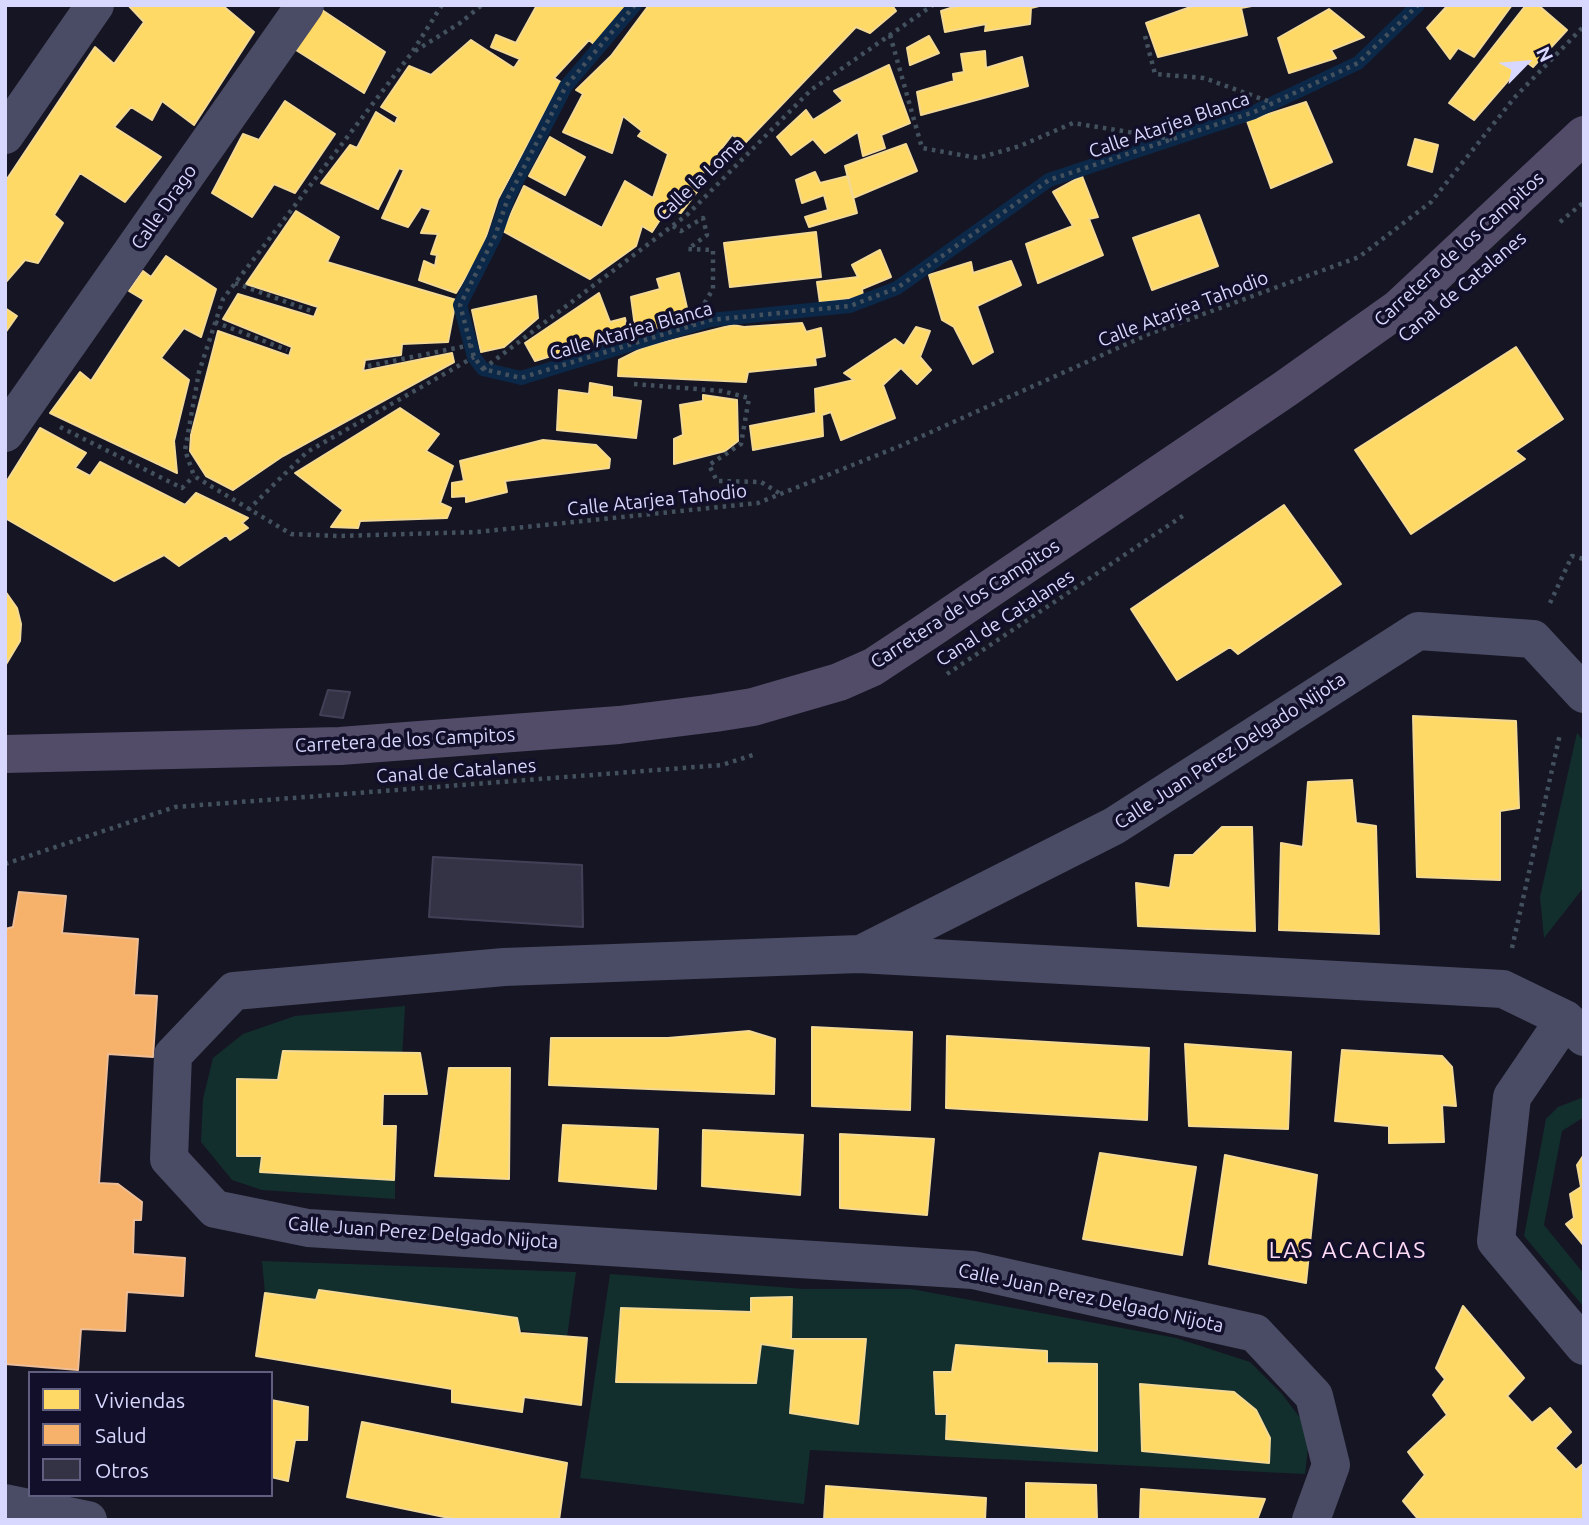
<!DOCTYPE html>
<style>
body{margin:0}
#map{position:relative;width:1589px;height:1525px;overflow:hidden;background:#161523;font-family:Ubuntu,sans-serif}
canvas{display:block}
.frame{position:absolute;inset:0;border:7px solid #d8d8ff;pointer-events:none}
.legend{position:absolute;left:28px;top:1371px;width:245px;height:126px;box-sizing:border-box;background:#110f29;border:2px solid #615f7f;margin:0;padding:9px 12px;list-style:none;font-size:21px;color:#d8d8ff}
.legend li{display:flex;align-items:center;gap:14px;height:35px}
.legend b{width:35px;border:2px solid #615f7f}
.north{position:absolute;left:1491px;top:28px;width:70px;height:70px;-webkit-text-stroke:5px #110f29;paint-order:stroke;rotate:65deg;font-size:19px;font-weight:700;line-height:28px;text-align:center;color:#d8d8ff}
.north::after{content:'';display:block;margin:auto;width:24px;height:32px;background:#d8d8ff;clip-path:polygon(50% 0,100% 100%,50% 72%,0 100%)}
</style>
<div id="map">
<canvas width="1589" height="1525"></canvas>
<div class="frame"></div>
<ul class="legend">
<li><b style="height:19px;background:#ffd966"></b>Viviendas</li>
<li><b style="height:19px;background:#f6b26b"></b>Salud</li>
<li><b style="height:19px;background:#343345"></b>Otros</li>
</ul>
<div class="north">N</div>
</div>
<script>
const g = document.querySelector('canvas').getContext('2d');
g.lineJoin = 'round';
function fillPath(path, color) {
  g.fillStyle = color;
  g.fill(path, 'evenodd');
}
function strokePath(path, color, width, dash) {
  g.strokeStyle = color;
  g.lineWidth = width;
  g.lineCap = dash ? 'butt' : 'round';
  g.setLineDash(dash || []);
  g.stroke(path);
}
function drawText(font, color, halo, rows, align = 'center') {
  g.font = font + ' Ubuntu,sans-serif';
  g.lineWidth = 7;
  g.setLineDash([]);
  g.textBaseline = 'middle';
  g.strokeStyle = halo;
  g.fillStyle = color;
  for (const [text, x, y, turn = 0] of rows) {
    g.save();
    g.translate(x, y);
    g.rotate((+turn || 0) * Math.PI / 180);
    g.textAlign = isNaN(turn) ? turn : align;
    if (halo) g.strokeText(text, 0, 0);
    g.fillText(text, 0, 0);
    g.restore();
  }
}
const green = new Path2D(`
 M1577,733L1584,741V887L1544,938L1540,897Z
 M405,1006L400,1094L383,1095L382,1125L396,1126L395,1199L262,1190L232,1180L201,1142L203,1099L213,1058L243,1034L295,1016Z
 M1584,1097V1117L1562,1131L1544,1225L1584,1274L1583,1306L1524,1236L1546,1119L1558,1107Z
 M262,1261L576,1272L567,1337L265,1293Z
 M610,1274L804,1289H911L1176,1338L1250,1362L1282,1394L1310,1431L1305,1474L810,1450L804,1504L580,1478Z`);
const homes = new Path2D(`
 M128,5H222L254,32L194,125L162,101L152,120L131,107L114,127L161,157L125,202L80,173L54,215L63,223L38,263L25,260L5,283V182L95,47L114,64L144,22Z
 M537,5H627L595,45L589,40L554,78L561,82L498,199L481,252L456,293L419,280L424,261L435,266L437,255L431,254L438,234L421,233L431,210L421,207L408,227L382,218L404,170L399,168L378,209L321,183L350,145L357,148L376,112L395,124L398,117L381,107L409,66L431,75L471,40L514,68L520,59L491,47L496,35L516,43Z
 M649,5H892L896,11L870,33L856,27L745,143L732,135L703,173L706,180L681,213L667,209L652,232L642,226L636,246L590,279L503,231L524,186L602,228L625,181L653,198L668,154L638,136L642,131L623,116L612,153L563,132L583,94L576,90L611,56Z
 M960,5H1043L1031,8L1030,24L985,31L986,24L945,32L941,11Z
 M1196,5H1257L1241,8L1247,35L1158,57L1146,23Z
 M1448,5H1512L1474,57L1458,48L1450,59L1427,28Z
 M1526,5H1538L1567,30L1533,67L1525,61L1474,120L1449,103Z
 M1329,9L1364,37L1331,50L1336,58L1289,73L1278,38Z
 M322,10L385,52L364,93L296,50Z
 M929,36L939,53L910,65L907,48Z
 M985,51L986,68L1022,57L1028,86L921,115L917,92L954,81L953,74L964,72L961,54Z
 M889,65L910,123L881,135L885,148L863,156L858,132L825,153L813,139L791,155L777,137L806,110L813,120L843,101L834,91Z
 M285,101L335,134L295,193L274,184L252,217L212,193L243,134L259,140Z
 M1306,102L1332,162L1271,188L1247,121Z
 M550,137L585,157L565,195L529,176Z
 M1415,139L1438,145L1432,172L1408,165Z
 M906,144L917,171L853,198L845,166Z
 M815,172L820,183L848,176L857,213L809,227L805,217L828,210L824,195L802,203L796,180Z
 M1082,176L1098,217L1089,219L1103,255L1038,283L1026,244L1073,226L1053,192Z
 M296,211L339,237L327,262L456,300L448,342L402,344L401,355L365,360L363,371L452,353L454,362L283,456L233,490L206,476L190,451L191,435L218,331L289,356L292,347L223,319L238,294L314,317L318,307L246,284Z
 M1199,215L1218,266L1152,290L1133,238Z
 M816,232L821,277L730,287L724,243Z
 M880,250L891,277L862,289L863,296L820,303L817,282L858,277L852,265Z
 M166,256L216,289L201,337L184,328L161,358L189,380L174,441L177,473L50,413L80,372L91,381L144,300L129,291L143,271L151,277Z
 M1011,261L1021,285L977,306L993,352L973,364L954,327L942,320L929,275L971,262L973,273Z
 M679,273L690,321L636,334L631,297L660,289L657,279Z
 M599,293L610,322L625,318L629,340L580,354L577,348L535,361L525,343Z
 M536,296L538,318L504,347L481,352L472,310Z
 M5,308L17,316L5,333Z
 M802,323L806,332L821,328L825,356L815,358L816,365L748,372L746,382L618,376L619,360L645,347L733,325L744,327Z
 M916,327L930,331L920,357L931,370L917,384L901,368L883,385L895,418L841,440L831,412L822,415L823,436L753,450L750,426L816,413L815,389L854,380L844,373L895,339L904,346Z
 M1516,347L1563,419L1515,451L1525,459L1411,534L1355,450Z
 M590,383L612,387V397L641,401L636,438L557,430L559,390L589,394Z
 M703,395L737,400L738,441L725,451L674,464V439L683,435L680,405L703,401Z
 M400,408L439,434L426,451L453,466L440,503L451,508L447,518L360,521L358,528L331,527L343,510L295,473Z
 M40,428L86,453L75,468L90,476L100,462L185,505L196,493L248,518L242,523L248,528L230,540L226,535L179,566L164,555L114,581L5,518V484Z
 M543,440L596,445L610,459L609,468L505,481L507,492L466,502V496L452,497V483L464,481L460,461Z
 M1284,505L1341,584L1238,654L1230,647L1177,680L1131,609Z
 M5,591L17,608L21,624L20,641L5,666Z
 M1413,716L1516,721L1519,808L1500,811V880L1417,877Z
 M1352,780L1356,823L1376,826L1379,934L1279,930L1281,843L1303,847L1308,782Z
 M1222,827H1252L1255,931L1138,926L1136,883L1170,888L1175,855H1193Z
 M812,1027L912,1032L910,1110L812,1106Z
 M749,1031L775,1039L774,1094L549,1085L551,1038H668Z
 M947,1036L1149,1048L1147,1120L946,1108Z
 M1185,1044L1291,1052L1288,1129L1189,1126Z
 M1342,1050L1442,1056L1452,1067L1456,1106L1442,1105L1444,1142L1389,1143V1126L1335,1121Z
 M283,1051L420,1053L427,1094H383L382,1126H396L394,1180L260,1172L262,1156H237V1079L278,1080Z
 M449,1068H510L509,1179L435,1176Z
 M563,1125L658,1129L656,1189L559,1181Z
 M703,1130L803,1135L800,1195L702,1186Z
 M840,1134L934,1139L927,1215L840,1208Z
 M1100,1153L1196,1167L1182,1255L1083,1239Z
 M1225,1155L1317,1175L1306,1283L1209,1264Z
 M1583,1156L1584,1157V1246L1566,1224L1574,1218L1570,1194L1581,1187L1577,1165Z
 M319,1290L517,1318L520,1333L587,1338L581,1405L524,1397L522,1412L452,1402V1389L256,1356L265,1293L316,1300Z
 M792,1297L791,1339H866L858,1424L790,1413L795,1349L761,1344L756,1383L616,1382L621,1308L751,1312V1298Z
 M1463,1306L1524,1378L1507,1396L1532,1423L1550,1408L1571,1432L1555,1448L1576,1470L1584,1463V1520H1419L1403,1501L1425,1475L1408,1452L1447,1415L1433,1395L1445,1379L1436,1368Z
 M956,1345L1047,1351V1363L1097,1364V1451L946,1439L947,1414H936L934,1372H952Z
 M1140,1384L1234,1392L1256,1410L1270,1438L1269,1463L1142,1451Z
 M271,1400L308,1407L307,1440H295L288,1481L271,1477Z
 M362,1422L567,1463L559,1520H459L347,1497Z
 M1026,1483L1096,1485L1097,1520H1026Z
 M826,1486L986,1498L985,1520H824Z
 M1141,1489L1265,1499L1257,1520H1140Z`);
const health = new Path2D(`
 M19,892L66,896L62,933L138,939L134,995L157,996L153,1057L108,1054L99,1183L118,1184L142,1202L141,1220H134L133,1254L185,1258L183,1296L127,1292L125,1331L81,1329L78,1370L5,1364V929L13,927Z`);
const stream = new Path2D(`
 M635,5L566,86L508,198L495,236L460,305L474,357L483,369L521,378L710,320L850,306L897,288L1049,180L1254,112L1358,63L1418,5`);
const building = new Path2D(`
 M328,690L350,692L343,718L320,715Z
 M433,857L582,865L583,927L429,917Z`);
const path = new Path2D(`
 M442,5L411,54L223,299L199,372L185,450L194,476L291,534L339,536L477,532L758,503L900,446L1149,334L1359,257L1431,202L1515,97L1584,26
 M635,5L566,86L508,198L495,236L460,305L474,357L483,369L521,378L710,320L850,306L897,288L1049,180L1254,112L1358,63L1418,5
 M890,35L922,148L978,158L1020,146L1073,123L1172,139
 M1145,36L1155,74L1204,78L1273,103
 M415,51L460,23L482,5
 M1560,222L1584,202
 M673,226L681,231L703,218L707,235L688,249L713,250V289L690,327
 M235,283L311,311
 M215,322L287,350
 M368,366L471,345
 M483,369L688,214L811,90L933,5
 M634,384L722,391L749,398L741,444L709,465L717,481L761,482L779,493
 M60,427L182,488L194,476
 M248,510L307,452L474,357
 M1550,603L1572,556L1584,559
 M947,674L1187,513
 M5,864L175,807L722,765L756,754
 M1512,948L1560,734`);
const minor = new Path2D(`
 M5,135L95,5
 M5,433L305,5
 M861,954L1114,826L1418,631L1533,639L1584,694
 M1565,1019L1512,1097L1496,1241L1584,1346
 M5,1503L88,1520
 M1311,1520L1331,1465L1314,1396L1255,1333L973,1270L308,1228L215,1209L169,1159L173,1055L234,991L504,967L859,954L1503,989L1565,1019L1584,1037`);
const major = new Path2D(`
 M5,754L340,746L619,725L715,713L753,707L839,682L873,667L932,628L1285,389L1399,308L1584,135`);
const streetNames = [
 ["Calle Atarjea Blanca",1169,125,-19],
 ["Calle la Loma",700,179,-43],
 ["Calle Drago",164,207,-55],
 ["Carretera de los Campitos",1459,249,-42],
 ["Canal de Catalanes",1462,287,-40],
 ["Calle Atarjea Tahodio",1183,309,-21],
 ["Calle Atarjea Blanca",631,331,-16],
 ["Calle Atarjea Tahodio",657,500,-6],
 ["Carretera de los Campitos",965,604,-33],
 ["Canal de Catalanes",1005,618,-33],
 ["Carretera de los Campitos",405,740,-3],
 ["Calle Juan Perez Delgado Nijota",1230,751,-33],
 ["Canal de Catalanes",456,771,-4],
 ["Calle Juan Perez Delgado Nijota",423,1233,4],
 ["Calle Juan Perez Delgado Nijota",1091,1298,12]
];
const quarterNames = [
 ["LAS ACACIAS",1348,1250]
];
fillPath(green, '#132f2d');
fillPath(homes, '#ffd966');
strokePath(homes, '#f3d994', 2);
fillPath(health, '#f6b26b');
strokePath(health, '#edbd97', 2);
strokePath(stream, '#0c2849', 14);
fillPath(building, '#343345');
strokePath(building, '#424057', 2);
strokePath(path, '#43515e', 4.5, [3.5, 5]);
strokePath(minor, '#4a4b64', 38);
strokePath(major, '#524c69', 38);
drawText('19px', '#d8d8ff', '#110f29', streetNames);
g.letterSpacing = '2px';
drawText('23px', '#ffdaf5', '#110f29', quarterNames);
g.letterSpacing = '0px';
</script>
